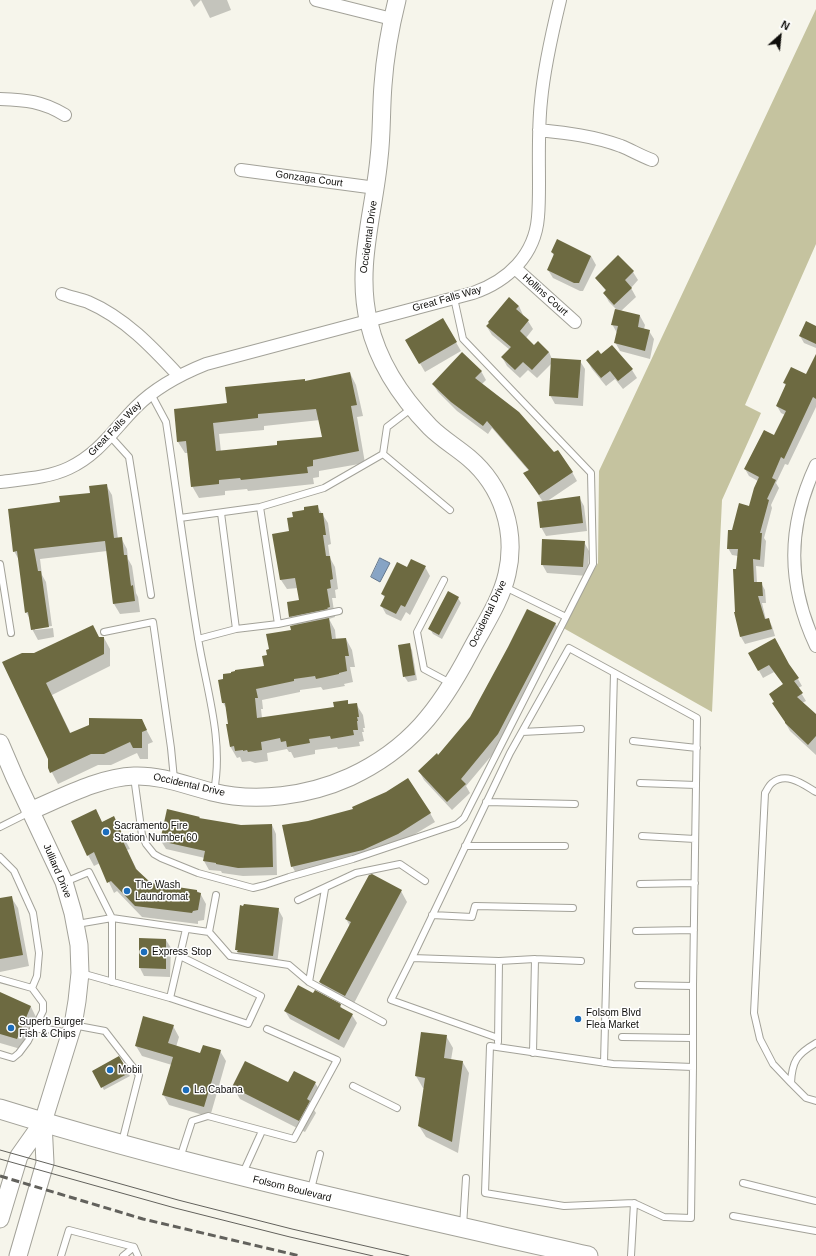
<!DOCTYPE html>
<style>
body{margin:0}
#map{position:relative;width:816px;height:1256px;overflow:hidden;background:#f6f5eb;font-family:Arial,sans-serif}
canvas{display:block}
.north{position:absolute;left:760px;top:16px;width:40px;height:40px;-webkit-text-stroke:3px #fff;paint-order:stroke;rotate:27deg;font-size:11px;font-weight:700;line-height:16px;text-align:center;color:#0f0e0b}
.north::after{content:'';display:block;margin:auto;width:14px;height:18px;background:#0f0e0b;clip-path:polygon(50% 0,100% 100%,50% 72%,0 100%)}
</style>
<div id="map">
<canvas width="816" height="1256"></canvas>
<div class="north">N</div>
</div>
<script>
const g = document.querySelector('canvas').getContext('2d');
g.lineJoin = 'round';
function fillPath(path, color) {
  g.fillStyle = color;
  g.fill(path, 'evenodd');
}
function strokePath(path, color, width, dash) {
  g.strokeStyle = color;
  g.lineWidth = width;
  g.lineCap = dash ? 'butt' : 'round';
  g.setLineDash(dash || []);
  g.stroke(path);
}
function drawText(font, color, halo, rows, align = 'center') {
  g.font = font + ' Arial,sans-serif';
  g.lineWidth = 3;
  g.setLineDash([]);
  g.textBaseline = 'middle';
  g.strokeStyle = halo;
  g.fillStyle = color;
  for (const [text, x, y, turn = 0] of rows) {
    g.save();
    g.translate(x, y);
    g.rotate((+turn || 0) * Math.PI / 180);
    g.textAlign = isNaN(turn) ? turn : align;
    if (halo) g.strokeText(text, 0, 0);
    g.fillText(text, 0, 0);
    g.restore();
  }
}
const green = new Path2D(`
 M816,9V244L745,405L761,413L722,500L712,712L558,625L598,563L599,471Z`);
const water = new Path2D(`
 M380,558L390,563L380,582L371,577Z`);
const shadow = new Path2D(`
 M190,0H227L231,10L210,18L201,0L194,7Z
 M552,252L591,256L596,265L583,291H580L553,278L548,270L554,256Z
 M618,256L633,272L638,280L631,288L636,297L621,311L640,316L645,325L644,329L649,331L654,339L650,359L620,351L615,342L617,333L612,324L616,309L609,302L604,293L606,291L596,278Z
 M519,306L523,315V316L528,321L533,329L526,338L534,346L549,352L552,359L580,361L585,369L583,406L555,404L550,395L552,363L537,378L528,370L520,378L507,366L502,357L510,350L492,335L487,327Z
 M443,320L461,351L425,372L407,341Z
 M816,327V348L804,343L800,336Z
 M601,355L632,370L637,378L623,389L615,379L606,386L592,369L587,360Z
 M816,356V407L788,465L785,464L776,483L779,488L771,505L772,508L764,538L766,541L764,567L756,566L757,583H761L765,590L766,603H762L766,620L768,619L772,626L775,636L745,644L741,637L735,613H737L738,556L732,555L728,548L733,531L750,507L758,481L749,476L745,469L775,436L785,415L781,413L777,406L786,386L784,383L806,376Z
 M481,371L486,380L482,384L572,472L577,481L546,502L579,497L584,506L587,531L546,536L541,527L543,502L530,482L529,471L492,428L488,434L457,411L438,392L433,384Z
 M350,373L356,385L363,416L357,417L365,463L319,471V477L313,478L314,484L248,491L247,489L225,491V495L199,498L192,486L188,453H185L178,442L228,404ZM320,420L323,438L279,446L221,452L219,434L264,430V426Z
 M106,485L112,495L118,539L121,538L127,549L128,559L132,566L136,593L138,597L140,612L120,614L114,604L107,551L40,559L42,575L46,582L52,626L35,628V630L53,628L54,637L38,640L32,629L30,619L26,612L19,560L14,551L61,503L91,493Z
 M317,506L328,523L331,544L328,545L330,558L335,567L338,589L335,590L336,598H332L335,617L329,619L335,630L336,640L346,639L352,650L355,667H350L353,682L344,684L345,686L323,690L321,687L300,690V692L262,700L263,709H261L262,718L335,708L347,701L349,705L356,704L363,715L365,728H363L364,732H362L364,741L359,742L360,746L338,749L337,747L315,750V754L294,758L291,752H289L287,749L267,753L268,761L255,763L250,761L242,762L240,757L237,758L230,746L227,709L223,703L265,666L269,656L295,626L290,617L301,601L298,588L287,589L281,580L294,518L306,511Z
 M584,542L589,551L588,576L547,573L542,564Z
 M425,567L430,576L410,615L406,612L401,621L386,614L381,605L385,598L382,594L407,568Z
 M458,598L461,603L442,639L433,634L430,629Z
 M555,623L560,632L503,742L466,786L470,793L452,810L424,780L419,771L438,756Z
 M99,638H104L110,649V666L52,695L71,734L141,720L153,742L148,744V759H140L137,753L111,765H98L58,784L49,767V759L34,654Z
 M409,644L412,650L417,680L408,682L404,676Z
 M749,653L789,666L798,679L802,686L798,688L806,701L802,703L816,715V755L790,731L786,724L784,685L774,672L763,678Z
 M430,813L435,822L402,842L368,858L297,875L292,866Z
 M113,817L130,849L127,850L138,872L151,884L197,891L200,893L206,904L204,920L198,921V924L142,917L117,891L114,893L100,863L94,866L88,855L102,823Z
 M199,818L200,819L241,826L272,825L276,834L277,875L243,876L222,873L221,871L209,870L204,861L205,858L166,849L161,841Z
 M401,891L407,902L352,1007L327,994L320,982L350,926L346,919Z
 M11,897L18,908L29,966L0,972V899Z
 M278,909L283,918L277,964L241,958L236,950Z
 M166,940L171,948L170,977L144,976L140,968Z
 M0,993L31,1007L37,1019L24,1050L0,1043Z
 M314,994L340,1005L343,1010L352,1015L357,1023L344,1048L290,1019L285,1011Z
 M173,1026L179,1037L176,1047L201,1054L220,1051L226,1061L210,1117L169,1105L163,1094L172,1065L142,1056L136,1046Z
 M446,1036L453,1048L451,1060L462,1061L469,1073L458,1153L426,1137L419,1126L424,1088H423L416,1076Z
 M119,1058L130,1076L104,1090L93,1071Z
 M288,1083H315L322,1094L314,1110L316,1113L305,1132L240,1099L233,1087Z`);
const building = new Path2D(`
 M557,239L591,256L579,283H574L547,270L554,254L551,252Z
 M618,255L634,271L625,280L632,288L614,305L603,293L606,290L595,278Z
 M509,297L519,306L516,309L529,320L520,331L534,345L538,341L549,352L532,370L523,362L515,370L501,357L511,347L486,326L489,323L488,322Z
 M615,309L640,315L638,327L650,330L645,351L614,343L618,326L611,325Z
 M443,318L457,342L419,364L405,340Z
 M806,321L816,326V344L799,336Z
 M612,345L633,369L618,381L610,371L601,378L586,360L598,350L601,354Z
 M462,352L482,371L475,378L519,412L554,452L558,450L573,472L539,495L523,473L529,470L487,421L483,426L451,402L432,384Z
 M816,354V399L813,397L784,459L781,457L772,478L776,480L767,499L769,500L760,533H762L760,560L753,559L754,582H762L763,596H758L765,619L769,618L772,629L740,637L734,612H735L733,569H736L738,549H727L728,530H732L739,503L749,506L754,488L759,477L744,469L764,430L774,435L786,411L776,406L786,384L783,383L791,367L806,374Z
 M551,358L581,360L578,398L549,396Z
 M350,372L357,405L351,406L359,451L313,460V466L307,467L308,473L241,480L240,478L219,480V484L191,487L186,441L177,442L174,409L227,403L225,387L305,379V381ZM316,409L322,437L277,441V445L216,451L213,423L258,418V414Z
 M107,484L114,538L122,537L124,555H127L131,586L133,585L135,601L113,604L105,541L34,549L38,571H41L49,627L31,630L28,612L25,613L17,551L13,552L8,509L60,502L59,496L90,493L89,486Z
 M580,496L583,523L540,528L537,502Z
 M318,505L319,513H323L326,535H323L326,556H330L333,579L330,580L331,588L327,589L330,607L327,608L328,609L289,617L287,602L299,600L295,578L280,580L272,534L289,531L287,518L293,517L292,512L304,510V507Z
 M542,539L585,541L583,567L541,565Z
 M411,559L426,566L405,607L401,605L396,614L380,606L385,596L381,594L397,562L407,567Z
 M448,591L459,597L439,635L428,629Z
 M527,609L556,623L498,734L461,779L466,784L447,802L418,771L437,753L438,755L470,717L508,647Z
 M329,618L332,639L346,638L349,656H345L347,671L339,673V674L316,679L315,676L294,679V681L256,689L258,698H255L257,718L334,707L333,702L348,700V704L357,703L359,717H357L358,721H357L358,730H353L354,735L331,739L330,736L309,739L310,743L287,747L286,741L281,742L280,738L261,742L262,750L248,752L247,750L243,751V750L235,751L234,746L230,747L226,724H228L225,703H222L218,680L223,679V674L231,673V672L235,671V670L264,666L262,656L267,655L266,650L269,649L266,634L291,630L290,626Z
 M93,625L99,637H104V654L46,683L70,733L89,725V718L142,719L147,730L142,732V748H133L130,742L104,754H91L50,773L48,768V759L2,662L22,653H34Z
 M775,638L789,664L799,678L794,681L803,693L797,697L816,714V736L808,745L785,723V722L772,703L774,702L769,694L783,684L769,665L758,671L748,653Z
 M410,643L415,675L403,677L398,645Z
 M408,778L431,813L398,834L363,850L291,867L282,825L308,821L353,809L352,807L386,792Z
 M96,809L102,822L114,816L124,838L122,839L136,869L151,883L197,890V892L201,893L198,910L193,911L192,913L135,906L111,881L107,883L94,852L87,856L71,821Z
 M167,809L200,817L199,818L241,825L272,824L273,867L238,868L216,864V863L203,861L205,851L160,841Z
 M372,874L402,890L345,996L319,982L351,922L345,919L369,875Z
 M12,896L23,955L0,959V898Z
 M244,904L279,908L273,956L237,952L238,950H235L240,905L243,906Z
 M139,938L166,939V969L139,968Z
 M298,985L313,993L315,990L341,1004L340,1007L353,1014L339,1040L284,1011Z
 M0,992L31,1006L17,1039L0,1034Z
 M143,1016L174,1025L168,1043L200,1053L203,1045L221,1050L204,1107L162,1095L173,1057L135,1046Z
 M421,1032L447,1035L444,1058L463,1061L452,1142L418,1126L425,1078L415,1076Z
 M119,1056L129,1073L101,1088L92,1071Z
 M245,1061L288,1082L294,1071L316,1082L307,1099L310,1101L299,1121L232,1087Z`);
const lane = new Path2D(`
 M151,394L166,422C177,494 186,566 198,638C206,688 224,740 214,791
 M110,436L129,457L151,595
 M383,454L450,510
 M180,518L260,507L324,488L383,454L387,427L412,408
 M0,564L11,633
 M444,580L417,632L424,669L452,684
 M505,587L566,617
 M278,624L339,611
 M236,629L278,624L260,507
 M104,632L153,622L171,748L174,779
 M198,639L236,629L221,513
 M522,732L581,729
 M633,741L697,748
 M134,777L142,835L146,844L154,854L161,858L198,873L253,888L265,885L289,877L353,859L457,824L464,818L593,564L591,473L463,339L454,298
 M640,783L696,785
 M816,792C804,785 787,771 772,783C769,785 767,790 765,793L754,1013L760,1039L773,1064L791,1083C792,1061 797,1054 816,1043
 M486,802L575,804
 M0,827L30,812
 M642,836L695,839
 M465,846H565
 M0,857L14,871L33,913L39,953L37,976L32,988
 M65,882L89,872L112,918L77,924
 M640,884L695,883
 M298,900L356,873L400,864L425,881
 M432,915L472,917L475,906L573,908
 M636,931L694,930
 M209,932L230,956L289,965L309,982L383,1022
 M412,958L510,753L569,648L697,718L693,986V1067
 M535,959L581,961
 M81,973L170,998L186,929
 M0,979L32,988L43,1003V1011L28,1041L19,1053L13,1058L0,1054
 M112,982V918L209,932L216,895
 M309,982L325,889
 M638,985L693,986
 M170,998L248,1024L261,996L180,956
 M73,1025L105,1031L139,1075L122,1142
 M33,1029H47L69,1033
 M622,1037L692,1038
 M498,1038L391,1000L412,958L499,961
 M498,1042L499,961L535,959L533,1053
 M490,1046L613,1064L693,1067L691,1218L664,1217L634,1203L564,1206L485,1193Z
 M604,1063L614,673
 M791,1083L806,1098L816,1101
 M353,1086L397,1108
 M180,1158L192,1121L208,1116L294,1139L337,1060L267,1029
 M243,1173L262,1131
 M743,1183L816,1201
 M311,1189L320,1154
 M733,1216L816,1231
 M463,1226L466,1178
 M61,1256L69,1230L134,1247L138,1256
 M123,1256L134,1247
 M631,1256L634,1203`);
const street = new Path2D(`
 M316,0L392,19
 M0,99C26,100 42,101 65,115
 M539,130C567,133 594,136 621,146C631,150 641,156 652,160
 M241,170L376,188
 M515,268L575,322
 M62,294C70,297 80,299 88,302C125,318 152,347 179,376
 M816,465C787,527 787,584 816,646
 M0,482C23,479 48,478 69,468C99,454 114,429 136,407C156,387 181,374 206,364L473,293C508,281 535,255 538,217C539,206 539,195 539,183C539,156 538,129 541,101C544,67 552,33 560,0`);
const secondary = new Path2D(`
 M0,743L15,778L64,882L73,913L79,945L80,973L77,1001L73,1025L43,1122L19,1156L0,1219
 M30,811C61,798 100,777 134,776C161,775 185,785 212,792C256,803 308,796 350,777C410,749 440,709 470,652C483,627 501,601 507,574C517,531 502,486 469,458C456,447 442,439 430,427C402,398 378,362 369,323C355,268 374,213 379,158C382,134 381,109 383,85C385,56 390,28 397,0
 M18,1256L45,1163L43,1122`);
const primary = new Path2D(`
 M0,1109C193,1169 391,1211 588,1256`);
const tram = new Path2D(`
 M0,1150L178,1200L292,1229L409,1256
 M0,1159L175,1208L290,1237L373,1256`);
const rail = new Path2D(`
 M0,1176L143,1219L300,1256`);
const markers = [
 [106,832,4,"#1c6dbb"],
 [127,891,4,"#1c6dbb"],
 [144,952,4,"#1c6dbb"],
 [578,1019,4,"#1c6dbb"],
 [11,1028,4,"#1c6dbb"],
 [110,1070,4,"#1c6dbb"],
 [186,1090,4,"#1c6dbb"]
];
const streetNames = [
 ["Gonzaga Court",309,179,8],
 ["Occidental Drive",369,237,-82],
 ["Hollins Court",545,295,42],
 ["Great Falls Way",447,299,-16],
 ["Great Falls Way",115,429,-46],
 ["Occidental Drive",488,614,-64],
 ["Occidental Drive",189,785,13],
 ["Julliard Drive",57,871,67],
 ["Folsom Boulevard",292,1189,14]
];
const poiNames = [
 ["Sacramento Fire",114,826],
 ["Station Number 60",114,838],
 ["The Wash",135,885],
 ["Laundromat",135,897],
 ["Express Stop",152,952],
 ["Folsom Blvd",586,1013],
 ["Flea Market",586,1025],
 ["Superb Burger",19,1022],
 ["Fish & Chips",19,1034],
 ["Mobil",118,1070],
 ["La Cabana",194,1090]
];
fillPath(green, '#c5c39f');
fillPath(water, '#87a4c5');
strokePath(water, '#63778d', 1);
fillPath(shadow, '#0003');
fillPath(building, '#6d6a41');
strokePath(lane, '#a3a299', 8);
strokePath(street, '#a3a299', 14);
strokePath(secondary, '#a3a299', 19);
strokePath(primary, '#a3a299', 21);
strokePath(lane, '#fff', 6);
strokePath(street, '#fff', 12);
strokePath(secondary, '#fff', 17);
strokePath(primary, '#fff', 19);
strokePath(tram, '#62615c', 1);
strokePath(rail, '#62615c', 3, [8, 4]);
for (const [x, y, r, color] of markers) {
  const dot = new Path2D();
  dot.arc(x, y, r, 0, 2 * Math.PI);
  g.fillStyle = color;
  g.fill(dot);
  strokePath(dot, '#fff', 1.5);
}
drawText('10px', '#0f0e0b', '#fff', streetNames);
drawText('10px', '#0f0e0b', '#fff', poiNames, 'left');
</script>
